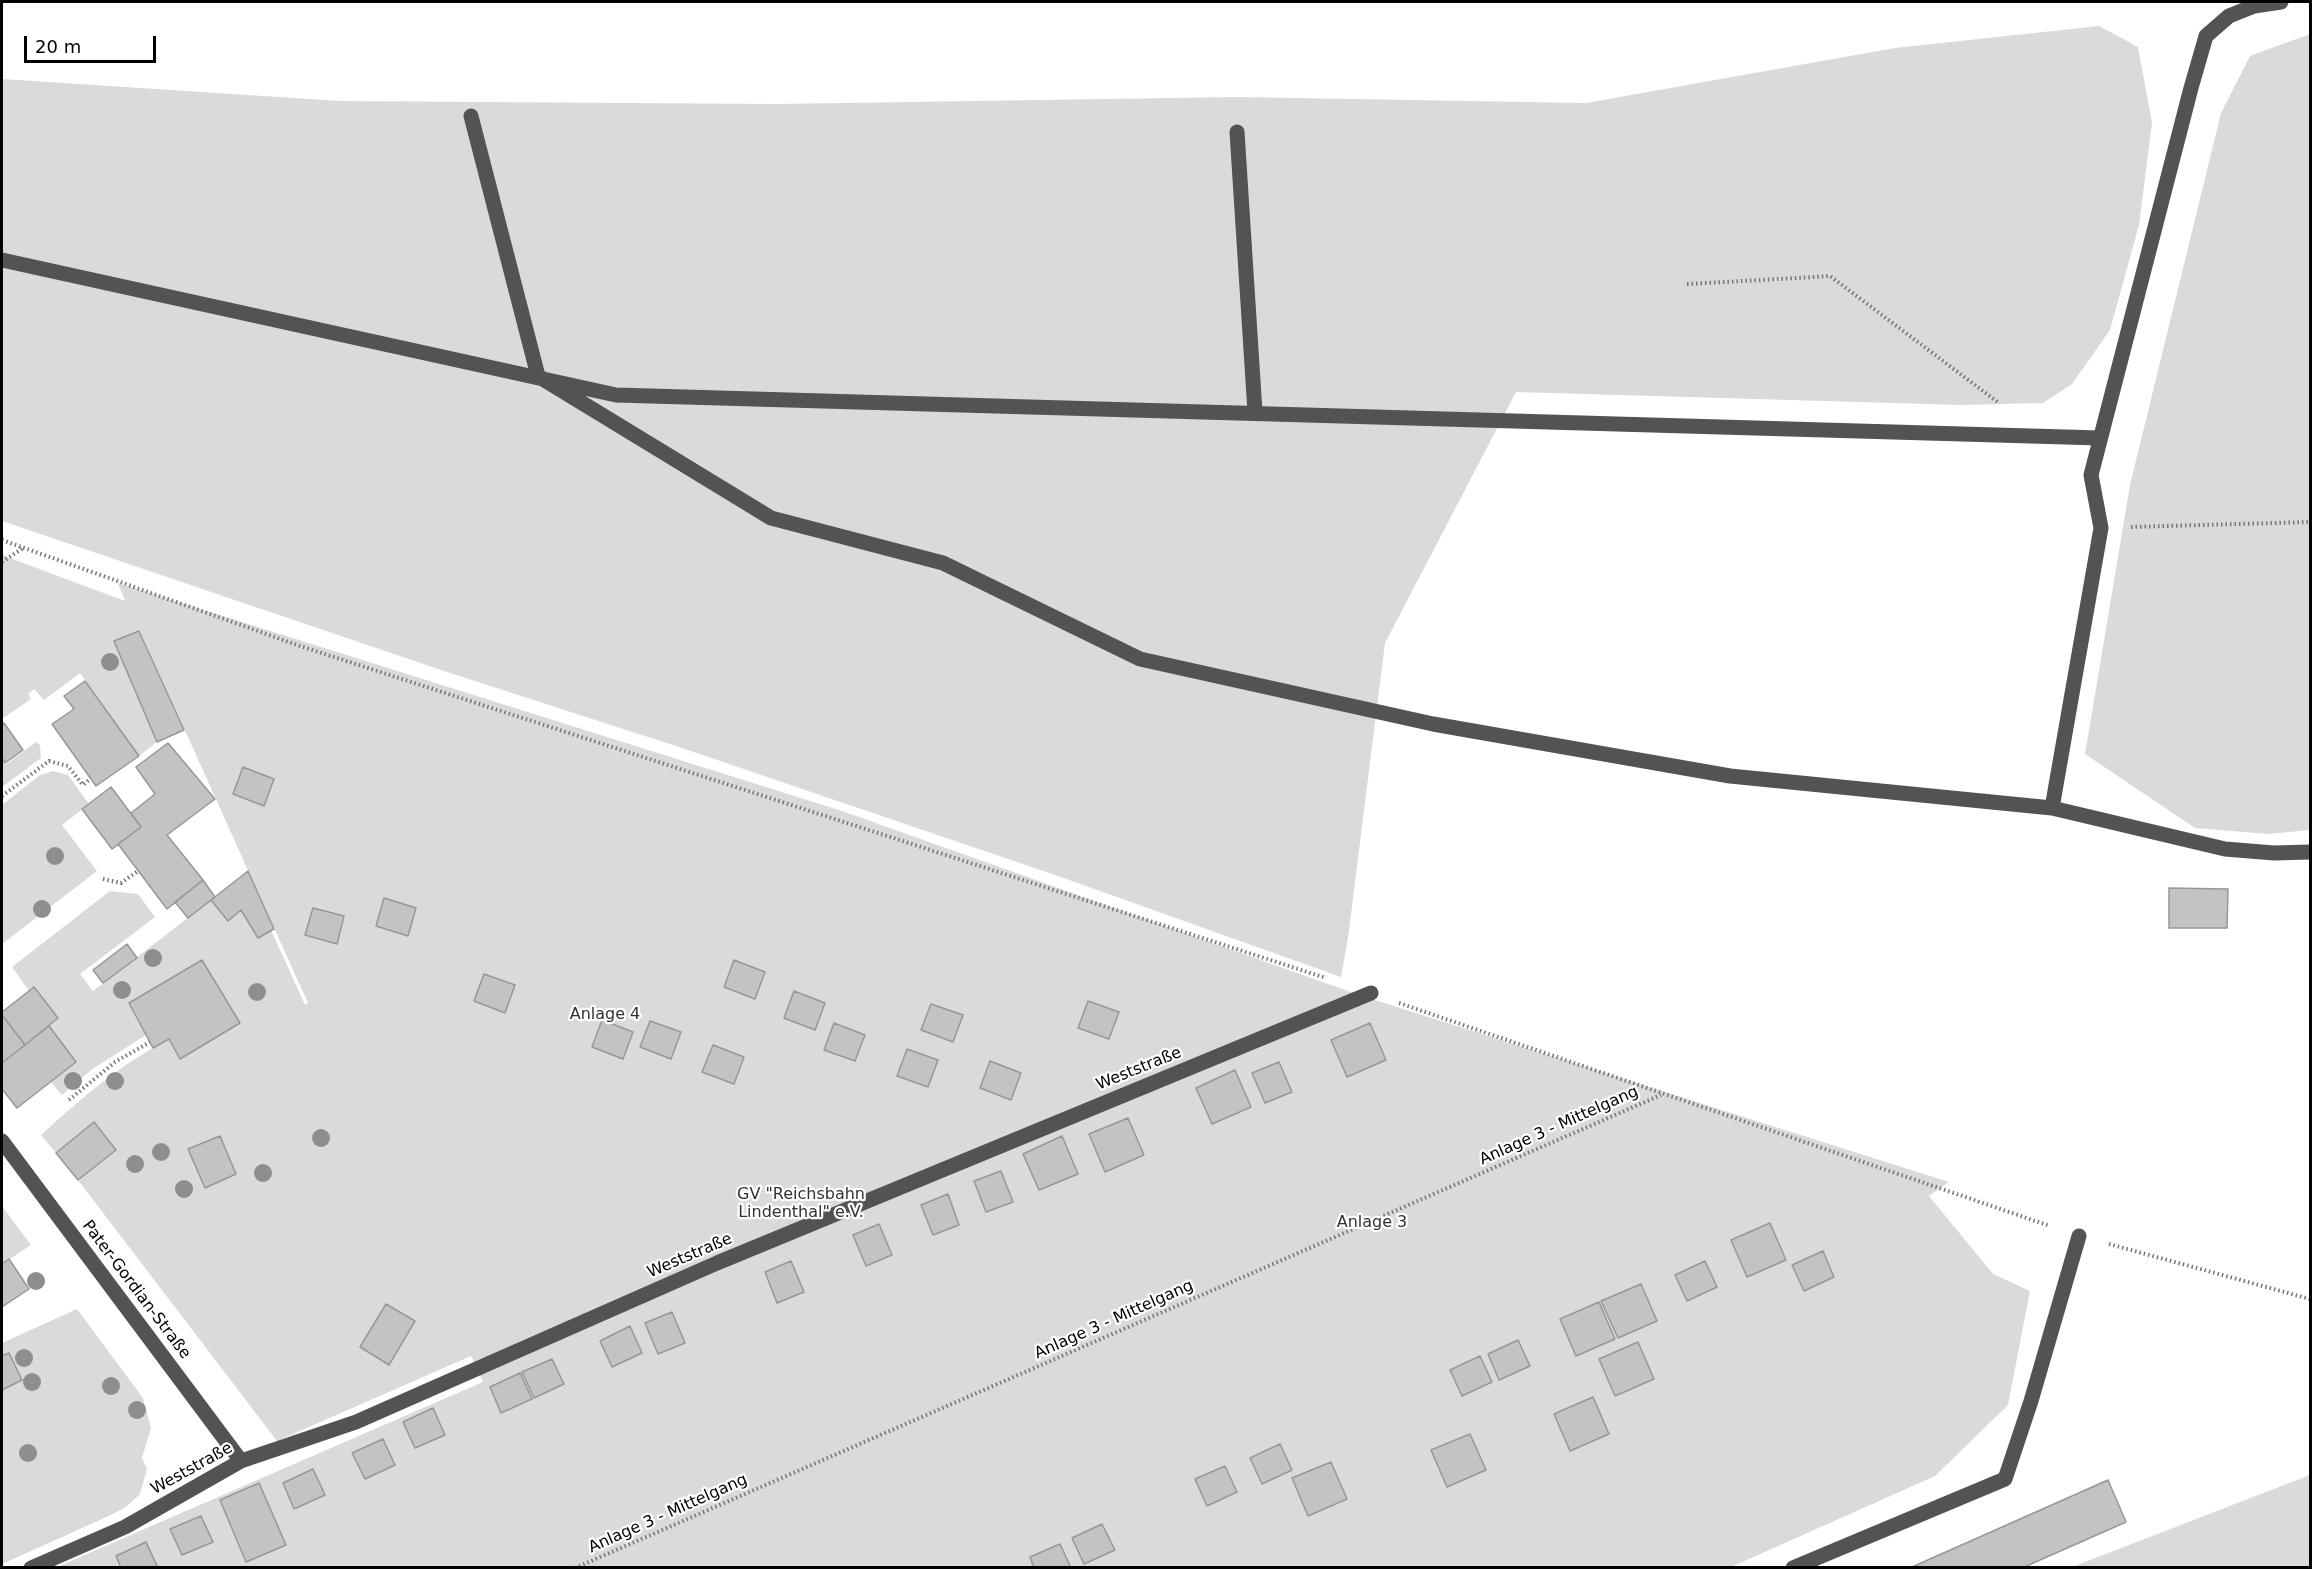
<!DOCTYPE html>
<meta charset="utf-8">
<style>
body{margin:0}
#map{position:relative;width:2312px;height:1569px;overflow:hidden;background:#fff;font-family:"DejaVu Sans",sans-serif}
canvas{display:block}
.frame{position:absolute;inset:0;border:3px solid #000;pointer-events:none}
.scale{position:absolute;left:24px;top:36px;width:132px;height:27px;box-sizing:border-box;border:3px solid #000;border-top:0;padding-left:8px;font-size:18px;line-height:21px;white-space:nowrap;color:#000;-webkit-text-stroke:4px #fff;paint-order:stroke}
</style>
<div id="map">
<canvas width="2312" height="1569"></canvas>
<div class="frame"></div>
<div class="scale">20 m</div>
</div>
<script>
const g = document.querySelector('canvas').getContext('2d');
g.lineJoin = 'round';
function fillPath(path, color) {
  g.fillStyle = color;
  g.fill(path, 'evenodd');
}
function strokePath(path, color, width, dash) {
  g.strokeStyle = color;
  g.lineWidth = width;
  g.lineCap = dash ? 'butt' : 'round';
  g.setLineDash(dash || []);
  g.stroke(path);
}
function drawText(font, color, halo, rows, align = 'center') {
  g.font = font + ' "DejaVu Sans",sans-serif';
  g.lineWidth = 4.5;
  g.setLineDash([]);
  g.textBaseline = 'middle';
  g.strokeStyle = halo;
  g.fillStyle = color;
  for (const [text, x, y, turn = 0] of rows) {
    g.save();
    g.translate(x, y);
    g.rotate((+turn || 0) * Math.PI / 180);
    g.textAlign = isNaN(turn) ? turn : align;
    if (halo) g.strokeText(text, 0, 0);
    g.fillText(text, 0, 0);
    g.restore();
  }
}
const green = new Path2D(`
 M2099,26L2138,47L2152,123L2139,225L2110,330L2072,384L2043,403L1961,405L1516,392L1385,643L1348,938L1341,977L1058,876L679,747L447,672L2,521V79L340,101L776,104L1237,97L1586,103L1895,48Z
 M2310,34V830L2268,834L2195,828L2085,754L2130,485L2221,113L2250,56Z
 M2,555L125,601L118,583L842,811L1359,995L1949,1182L1929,1196L1993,1274L2030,1291L2008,1405L1935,1476L1731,1567H57L483,1382L471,1356L277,1441L78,1180L116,1150L94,1122L56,1153L41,1135C83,1097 118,1066 169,1039L181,1059L239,1023L202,961L129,1003L146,1035L91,1070L62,1095L51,1082L76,1062L49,1026L57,1018L34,987L29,991L12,967L110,891L138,894L155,917L80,974L93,991L211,900L228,921L241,910L258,938L271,930L305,1005L308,1003L140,631L114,641L157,742L139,756L80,673L44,700L34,689L28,694L31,699L2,719V722Z
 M36,742L40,745L41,758L2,787V760L5,765Z
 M53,771L68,775L89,804L62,825L97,871L2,944V805L40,775Z
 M2,1206L31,1245L2,1264Z
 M77,1309L143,1398L151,1428L142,1458L147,1469L140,1494L126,1507L111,1515L2,1564V1343Z
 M2310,1475V1567H2072Z`);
const building = new Path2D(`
 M139,631L184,730L157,742L114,641Z
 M85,681L139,756L96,786L52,724L74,709L64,696Z
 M4,723L23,750L5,763L2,758V725Z
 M168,743L215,799L167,835L203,880L167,909L118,844L141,827L131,813L155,794L136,767Z
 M243,767L274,779L264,806L233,794Z
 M111,787L141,827L112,849L82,809Z
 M248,871L274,929L258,938L241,910L228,921L211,900Z
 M203,880L215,897L188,918L175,902Z
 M2169,888L2228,889L2227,928H2169Z
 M384,898L416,908L408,936L376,926Z
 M313,908L344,916L337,944L305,935Z
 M127,944L137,958L103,983L93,970Z
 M202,960L240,1023L180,1059L169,1039L153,1048L129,1003Z
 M734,960L765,972L755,999L724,987Z
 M484,974L515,985L505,1013L474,1001Z
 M34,987L58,1018L25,1045L2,1015V1012Z
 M794,991L825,1003L815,1030L784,1018Z
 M1088,1001L1119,1012L1109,1039L1078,1028Z
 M931,1004L963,1015L953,1042L921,1030Z
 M2,1015L25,1045L2,1063Z
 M602,1020L633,1032L623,1059L592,1047Z
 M650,1021L681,1032L671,1059L640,1047Z
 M834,1023L865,1035L855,1061L824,1050Z
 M1370,1023L1386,1060L1347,1077L1331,1040Z
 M49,1026L76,1062L17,1108L2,1089V1063Z
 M713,1045L744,1057L734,1084L702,1072Z
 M907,1049L938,1060L928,1087L897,1076Z
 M990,1061L1021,1073L1011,1100L980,1088Z
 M1279,1062L1292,1092L1265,1103L1252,1073Z
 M1235,1070L1251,1107L1212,1124L1196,1088Z
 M1128,1118L1144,1155L1105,1172L1089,1134Z
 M94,1122L116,1150L78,1180L56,1153Z
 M220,1136L236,1174L205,1188L188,1149Z
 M1062,1136L1078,1174L1039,1190L1023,1154Z
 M1001,1171L1013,1202L986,1212L974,1181Z
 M948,1194L959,1225L933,1235L921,1205Z
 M1770,1223L1786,1260L1747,1277L1731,1240Z
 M879,1224L892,1255L866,1266L853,1235Z
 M1823,1251L1834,1277L1804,1291L1792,1265Z
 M9,1259L29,1289L2,1307V1264Z
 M791,1261L804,1292L777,1303L765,1272Z
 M1705,1261L1717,1287L1687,1301L1675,1275Z
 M1641,1284L1657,1321L1618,1338L1601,1301Z
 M1599,1302L1615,1339L1576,1356L1560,1319Z
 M386,1304L415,1321L389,1365L360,1347Z
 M672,1312L685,1343L658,1354L645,1323Z
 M630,1326L642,1353L612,1367L600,1341Z
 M1518,1340L1530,1366L1499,1380L1488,1354Z
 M1638,1342L1654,1379L1615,1396L1599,1359Z
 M9,1353L22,1380L2,1390V1356Z
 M1480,1356L1492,1382L1462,1396L1450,1370Z
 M552,1359L564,1384L534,1398L522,1372Z
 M520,1373L532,1399L501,1413L490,1387Z
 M1593,1397L1609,1434L1570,1451L1554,1414Z
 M433,1408L445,1435L415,1448L403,1422Z
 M1470,1434L1486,1470L1447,1487L1431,1450Z
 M383,1439L395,1465L365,1479L352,1453Z
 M1280,1444L1292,1470L1262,1484L1250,1458Z
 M1331,1462L1347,1499L1308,1516L1292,1478Z
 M1225,1466L1237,1492L1207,1506L1195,1479Z
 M313,1469L325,1495L294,1509L283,1483Z
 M2108,1480L2126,1522L2022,1568L1912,1567Z
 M259,1483L286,1545L246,1562L220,1500Z
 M201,1516L213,1542L182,1555L170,1529Z
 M1102,1524L1115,1550L1084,1564L1072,1538Z
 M146,1542L158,1568H121L116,1556Z
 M1060,1544L1071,1568H1034L1030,1557Z`);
const path = new Path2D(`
 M1687,284L1830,276L1999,403
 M2131,527L2310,522
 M2,540L300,646L1326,978
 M2,562L23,548
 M2,796L49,761L68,766L83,785L90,779
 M103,879L121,883L138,871
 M1399,1003L2050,1226
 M69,1100L115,1062L150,1042
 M2109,1244L2310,1299
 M575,1568L1661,1095`);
const minor = new Path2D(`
 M471,116L538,376L771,518L943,563L1140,659L1433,724L1730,776L2052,808L2225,849L2274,853L2310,852
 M1237,132L1255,412
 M2,260L616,395L2100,438
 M2052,808L2101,528L2091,475L2191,88L2206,36L2229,16L2254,6L2281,2
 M2,1141L241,1461
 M31,1568L125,1527L241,1461L356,1422L717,1263L1371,993
 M1793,1568L2005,1479L2031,1401L2079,1236`);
const trees = [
 [110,662],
 [55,856],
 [42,909],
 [153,958],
 [122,990],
 [257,992],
 [73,1081],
 [115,1081],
 [321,1138],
 [161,1152],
 [135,1164],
 [263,1173],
 [184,1189],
 [36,1281],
 [24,1358],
 [32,1382],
 [111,1386],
 [137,1410],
 [28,1453]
];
const parkNames = [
 ["Anlage 4",605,1015],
 ["GV \"Reichsbahn",801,1195],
 ["Lindenthal\" e.V.",801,1213],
 ["Anlage 3",1372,1223]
];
const streetNames = [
 ["Weststraße",1139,1069,-22],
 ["Anlage 3 - Mittelgang",1559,1126,-24],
 ["Weststraße",690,1256,-23],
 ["Pater-Gordian-Straße",136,1290,53],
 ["Anlage 3 - Mittelgang",1114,1320,-24],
 ["Weststraße",192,1469,-29],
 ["Anlage 3 - Mittelgang",668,1514,-24]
];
fillPath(green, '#dadada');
fillPath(building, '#c3c3c3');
strokePath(building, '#979797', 1.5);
strokePath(path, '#757575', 4, [1.5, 3]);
strokePath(minor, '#535353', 15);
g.fillStyle = '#8e8e8e';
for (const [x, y] of trees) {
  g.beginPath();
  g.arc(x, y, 9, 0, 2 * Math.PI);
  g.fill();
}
drawText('16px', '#313131', '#fff', parkNames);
drawText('16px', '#000', '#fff', streetNames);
</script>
